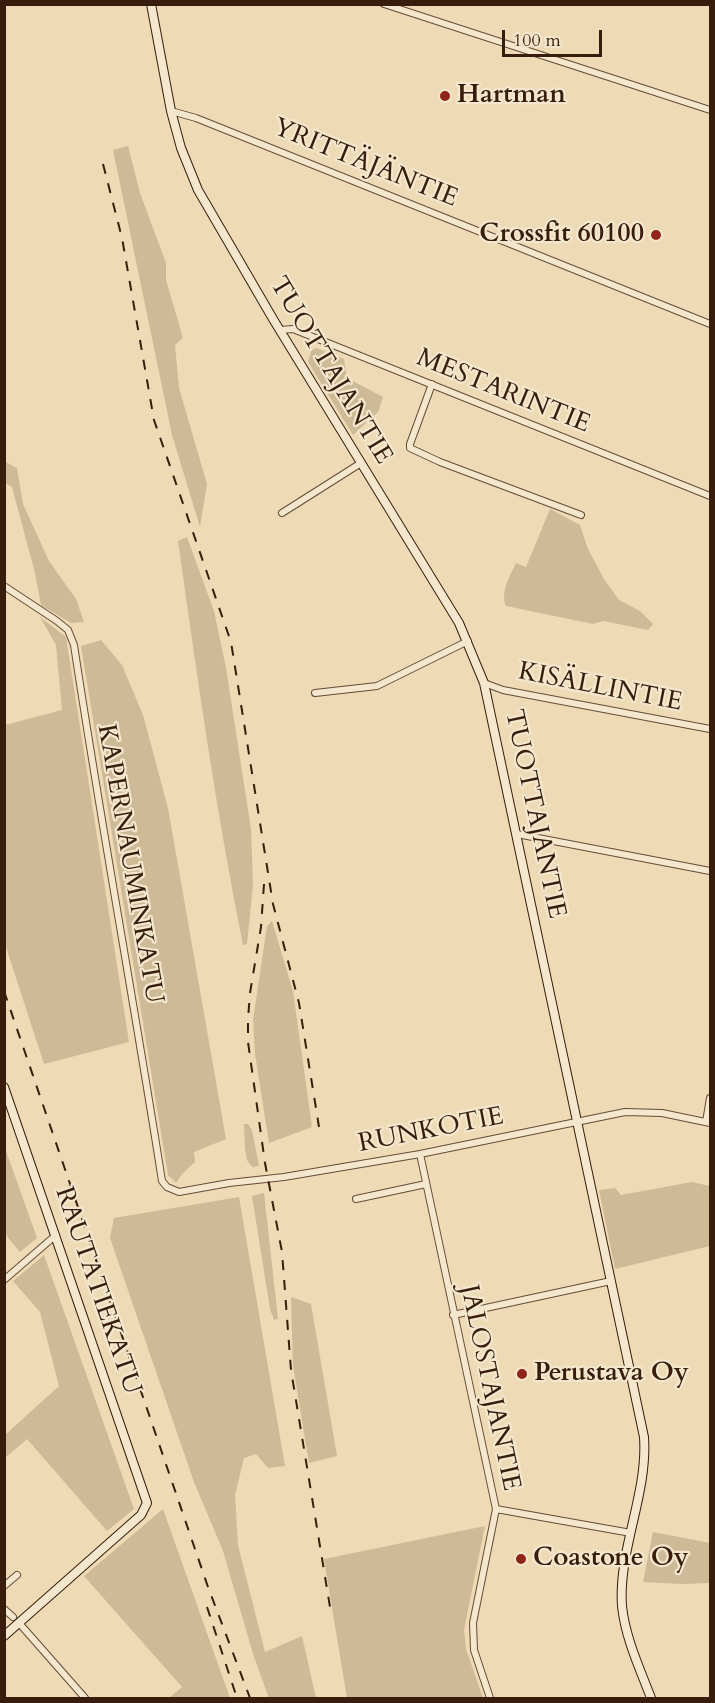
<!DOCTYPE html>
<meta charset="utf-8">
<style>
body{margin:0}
#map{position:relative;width:715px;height:1703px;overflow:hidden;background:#eedab4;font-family:Cardo,serif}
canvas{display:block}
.frame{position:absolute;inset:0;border:6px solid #381d0c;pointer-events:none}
.scale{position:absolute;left:502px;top:30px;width:100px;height:27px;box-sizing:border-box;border:3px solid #381d0c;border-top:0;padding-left:8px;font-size:18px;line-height:21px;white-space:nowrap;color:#381d0c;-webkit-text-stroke:4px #f4e7ce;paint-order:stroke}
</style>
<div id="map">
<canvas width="715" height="1703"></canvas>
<div class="frame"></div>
<div class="scale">100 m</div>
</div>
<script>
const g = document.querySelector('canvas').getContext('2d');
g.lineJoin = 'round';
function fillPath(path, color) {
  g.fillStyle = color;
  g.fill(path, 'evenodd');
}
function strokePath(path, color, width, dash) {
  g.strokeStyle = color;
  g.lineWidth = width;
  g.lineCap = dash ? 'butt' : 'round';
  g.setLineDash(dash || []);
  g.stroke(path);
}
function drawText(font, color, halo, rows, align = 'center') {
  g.font = font + ' Cardo,serif';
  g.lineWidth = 4.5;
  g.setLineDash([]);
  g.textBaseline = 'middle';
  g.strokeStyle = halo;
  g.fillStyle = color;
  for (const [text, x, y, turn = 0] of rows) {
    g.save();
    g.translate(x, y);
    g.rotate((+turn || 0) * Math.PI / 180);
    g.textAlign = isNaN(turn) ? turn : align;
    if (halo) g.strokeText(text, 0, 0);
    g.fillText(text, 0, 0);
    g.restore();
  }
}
const green = new Path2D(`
 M128,146L140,193L166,263V280L183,338L175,345L179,388L207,484L200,527L172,435L113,150Z
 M316,348L344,359L347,378L383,397L378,412L353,435L308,362L311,351Z
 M4,461L17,468L23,504L49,561L76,599L84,622L71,623L41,605L35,573L12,487L5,483Z
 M550,509L580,525L588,549L604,579L619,600L640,611L653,624L648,630L603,621L593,624L506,606C500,592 510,576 516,563L526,567Z
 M187,537L214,611L226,668L251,829L253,885L247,944L243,945C216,811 197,676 178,541Z
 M40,617L66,637L129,1042L44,1064L5,944V725L62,710L56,645Z
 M101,640L122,665L143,715L168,808L226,1139L194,1152L195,1162L182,1174L176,1183L168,1175L81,646Z
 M272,921L293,991L312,1127L269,1143L255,1054L253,1020L267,926Z
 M244,1124H248L252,1130L259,1166L252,1167L247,1160L245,1149Z
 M4,1145L37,1238L20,1252L5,1234Z
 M692,1182L710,1186V1246L615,1269L599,1190L615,1188L621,1195Z
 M264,1193L278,1319L274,1320L270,1309L252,1196Z
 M239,1197L285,1466L268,1468L256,1454L244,1458L235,1495L238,1545L265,1652L302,1636L316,1698H269L254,1657L223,1551L194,1482L110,1238L114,1218Z
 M44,1255L134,1509L107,1531L27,1439L5,1458V1435L59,1386L40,1312L13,1281Z
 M291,1297L311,1304L337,1456L309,1463L293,1366Z
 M163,1509L230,1698H169L182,1687L84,1576Z
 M485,1526L464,1630L466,1649L483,1698H347L324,1559Z
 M653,1532L710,1543V1583L682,1584L643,1582Z`);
const street = new Path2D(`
 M384,4L710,110
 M171,111L196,118L710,324
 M280,330L293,329L710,496
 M432,384L410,444V448L440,462L581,515
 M282,513L361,463
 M4,586L57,621L68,630L74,645C101,824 134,1002 162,1181L167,1187L179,1192L229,1183L284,1177L420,1154L625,1112L662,1113L710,1123
 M484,683L503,690L710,729
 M315,693L377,686L468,641
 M517,834L710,871
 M706,1122L710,1098
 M420,1154L496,1509L473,1623L474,1650L490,1698
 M356,1199L426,1184
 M4,1280L56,1235
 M453,1315L611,1281
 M496,1509L631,1533
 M4,1586L17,1575
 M4,1609L13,1617
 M19,1623L85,1698`);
const secondary = new Path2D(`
 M151,4L171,111L181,148L198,190L273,319L459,623L484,683L644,1437C648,1494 618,1550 622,1606C625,1637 640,1669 651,1698
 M4,1087L147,1503L141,1515L4,1636`);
const rail = new Path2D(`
 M103,164L122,238L154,420L231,642L273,904L299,1003L319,1127
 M264,884L261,927L250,993L248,1019V1042L265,1163L282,1252L291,1370L330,1607
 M4,991L208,1587L250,1698
 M207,1607L237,1698`);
const markers = [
 [445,96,6,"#8f2418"],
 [656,235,6,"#8f2418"],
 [522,1374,6,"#8f2418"],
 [521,1559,6,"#8f2418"]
];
const poiNames = [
 ["Hartman",457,96],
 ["Crossfit 60100",644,235,"right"],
 ["Perustava Oy",534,1374],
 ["Coastone Oy",533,1559]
];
const streetNames = [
 ["YRITTÄJÄNTIE",365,164,22],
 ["TUOTTAJANTIE",330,371,59],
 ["MESTARINTIE",503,392,22],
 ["KISÄLLINTIE",600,688,11],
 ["TUOTTAJANTIE",534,814,78],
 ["KAPERNAUMINKATU",129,864,80],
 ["RUNKOTIE",431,1131,-11],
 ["RAUTATIEKATU",97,1291,71],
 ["JALOSTAJANTIE",489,1388,78]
];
fillPath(green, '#cfba97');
strokePath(street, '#664c36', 8);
strokePath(secondary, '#381d0c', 10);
strokePath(street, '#f4e7ce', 6);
strokePath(secondary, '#f4e7ce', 8);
strokePath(rail, '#381d0c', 2, [10, 10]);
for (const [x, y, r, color] of markers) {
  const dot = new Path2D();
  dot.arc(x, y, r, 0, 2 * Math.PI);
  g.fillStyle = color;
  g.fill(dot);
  strokePath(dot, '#f4e7ce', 2);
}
drawText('bold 26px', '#381d0c', '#f4e7ce', poiNames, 'left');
drawText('26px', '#381d0c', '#f4e7ce', streetNames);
</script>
